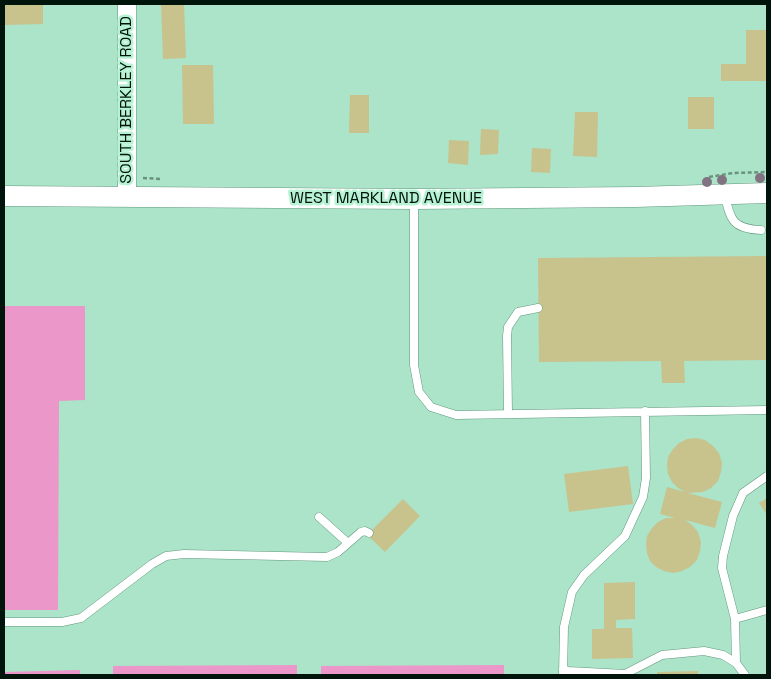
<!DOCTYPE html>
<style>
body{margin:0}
#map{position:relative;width:771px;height:679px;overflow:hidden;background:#abe4c8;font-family:"Space Grotesk",sans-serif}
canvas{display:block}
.frame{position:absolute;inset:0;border:5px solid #01140b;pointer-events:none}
</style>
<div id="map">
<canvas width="771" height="679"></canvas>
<div class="frame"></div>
</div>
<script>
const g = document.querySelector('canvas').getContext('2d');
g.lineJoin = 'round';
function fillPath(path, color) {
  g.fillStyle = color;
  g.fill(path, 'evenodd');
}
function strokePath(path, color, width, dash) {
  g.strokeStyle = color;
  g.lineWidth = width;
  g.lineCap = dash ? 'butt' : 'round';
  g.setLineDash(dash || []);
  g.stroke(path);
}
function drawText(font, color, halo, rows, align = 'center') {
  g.font = font + ' "Space Grotesk",sans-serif';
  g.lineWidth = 5;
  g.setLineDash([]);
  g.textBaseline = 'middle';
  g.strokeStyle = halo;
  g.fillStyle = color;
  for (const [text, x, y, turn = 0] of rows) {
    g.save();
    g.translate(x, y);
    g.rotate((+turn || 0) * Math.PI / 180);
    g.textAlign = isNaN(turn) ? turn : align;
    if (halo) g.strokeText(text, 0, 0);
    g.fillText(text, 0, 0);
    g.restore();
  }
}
const green = new Path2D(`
 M4,306H85V400L59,401L58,610H4Z
 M297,665V675H113V666Z
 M504,665V675H321V666Z
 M80,670V675H4V672Z`);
const building = new Path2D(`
 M4,4H43V24L4,25Z
 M161,4H184L186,58L163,59Z
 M746,30H767V81H721V64H746Z
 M182,65H213L214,124H183Z
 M350,95H369V133H349Z
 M688,97H714V129H688Z
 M575,112H598L597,157L573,156Z
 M481,129L499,130L498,154L480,155Z
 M449,140L469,141L468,165L448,163Z
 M532,148L551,149L550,173L531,172Z
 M767,256V360L684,361L685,383H662L661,361L539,362L538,258Z
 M696,438L705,440L713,446L719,453L722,463L721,472L718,481L711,488L703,492L688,493L722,502L715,528L685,520L692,525L698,532L701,542L700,551L697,560L690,567L682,571L673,573L664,571L656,567L650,561L647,553L646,544L647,536L652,528L658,522L666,518H675L660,514L667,487L685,492L678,488L672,482L668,474L667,465L668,457L673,449L679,443L687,439Z
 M628,466L633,504L569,512L564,474Z
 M767,498V515L759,503Z
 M403,499L420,516L385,552L367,535Z
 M635,582V619L616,620V628H632L633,658L592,659V629H604V583Z
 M698,671V675H657V672Z`);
const path = new Path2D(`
 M709,177L733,173L767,172
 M143,178L162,179`);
const service = new Path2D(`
 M725,195C730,221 734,229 761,230
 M414,199V365L419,392L431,407L456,415L767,410
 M508,413L507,336L508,327L518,312L538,308
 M319,517L348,543
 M735,619L767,610
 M4,622H62L81,618L152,564L166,556L184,554L327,557L338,552L361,532L365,531L369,533
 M736,663L735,619L722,568L723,556L733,516L743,493L767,476
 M563,669L568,671L625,674L662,655L704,651L723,655L736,663L745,675
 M563,675L564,627L572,592L584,575L625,536L643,497L646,478L645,411`);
const tertiary = new Path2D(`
 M127,197V4`);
const secondary = new Path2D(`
 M4,196L414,199L636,197L767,193`);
const trees = [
 [760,178],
 [722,180],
 [707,182]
];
const streetNames = [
 ["SOUTH BERKLEY ROAD",127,100,-90],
 ["WEST MARKLAND AVENUE",386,199]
];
fillPath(green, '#eb97ca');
fillPath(building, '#c8c28d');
strokePath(service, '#61987e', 9);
strokePath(tertiary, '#61987e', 19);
strokePath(secondary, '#61987e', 21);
strokePath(path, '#69937f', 2.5, [4, 2.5]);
strokePath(service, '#fff', 8);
strokePath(tertiary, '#fff', 18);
strokePath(secondary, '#fff', 20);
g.fillStyle = '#817482';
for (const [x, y] of trees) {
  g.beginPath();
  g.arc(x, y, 5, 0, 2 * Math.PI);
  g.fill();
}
drawText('16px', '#01140b', '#b7f2d5', streetNames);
</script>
